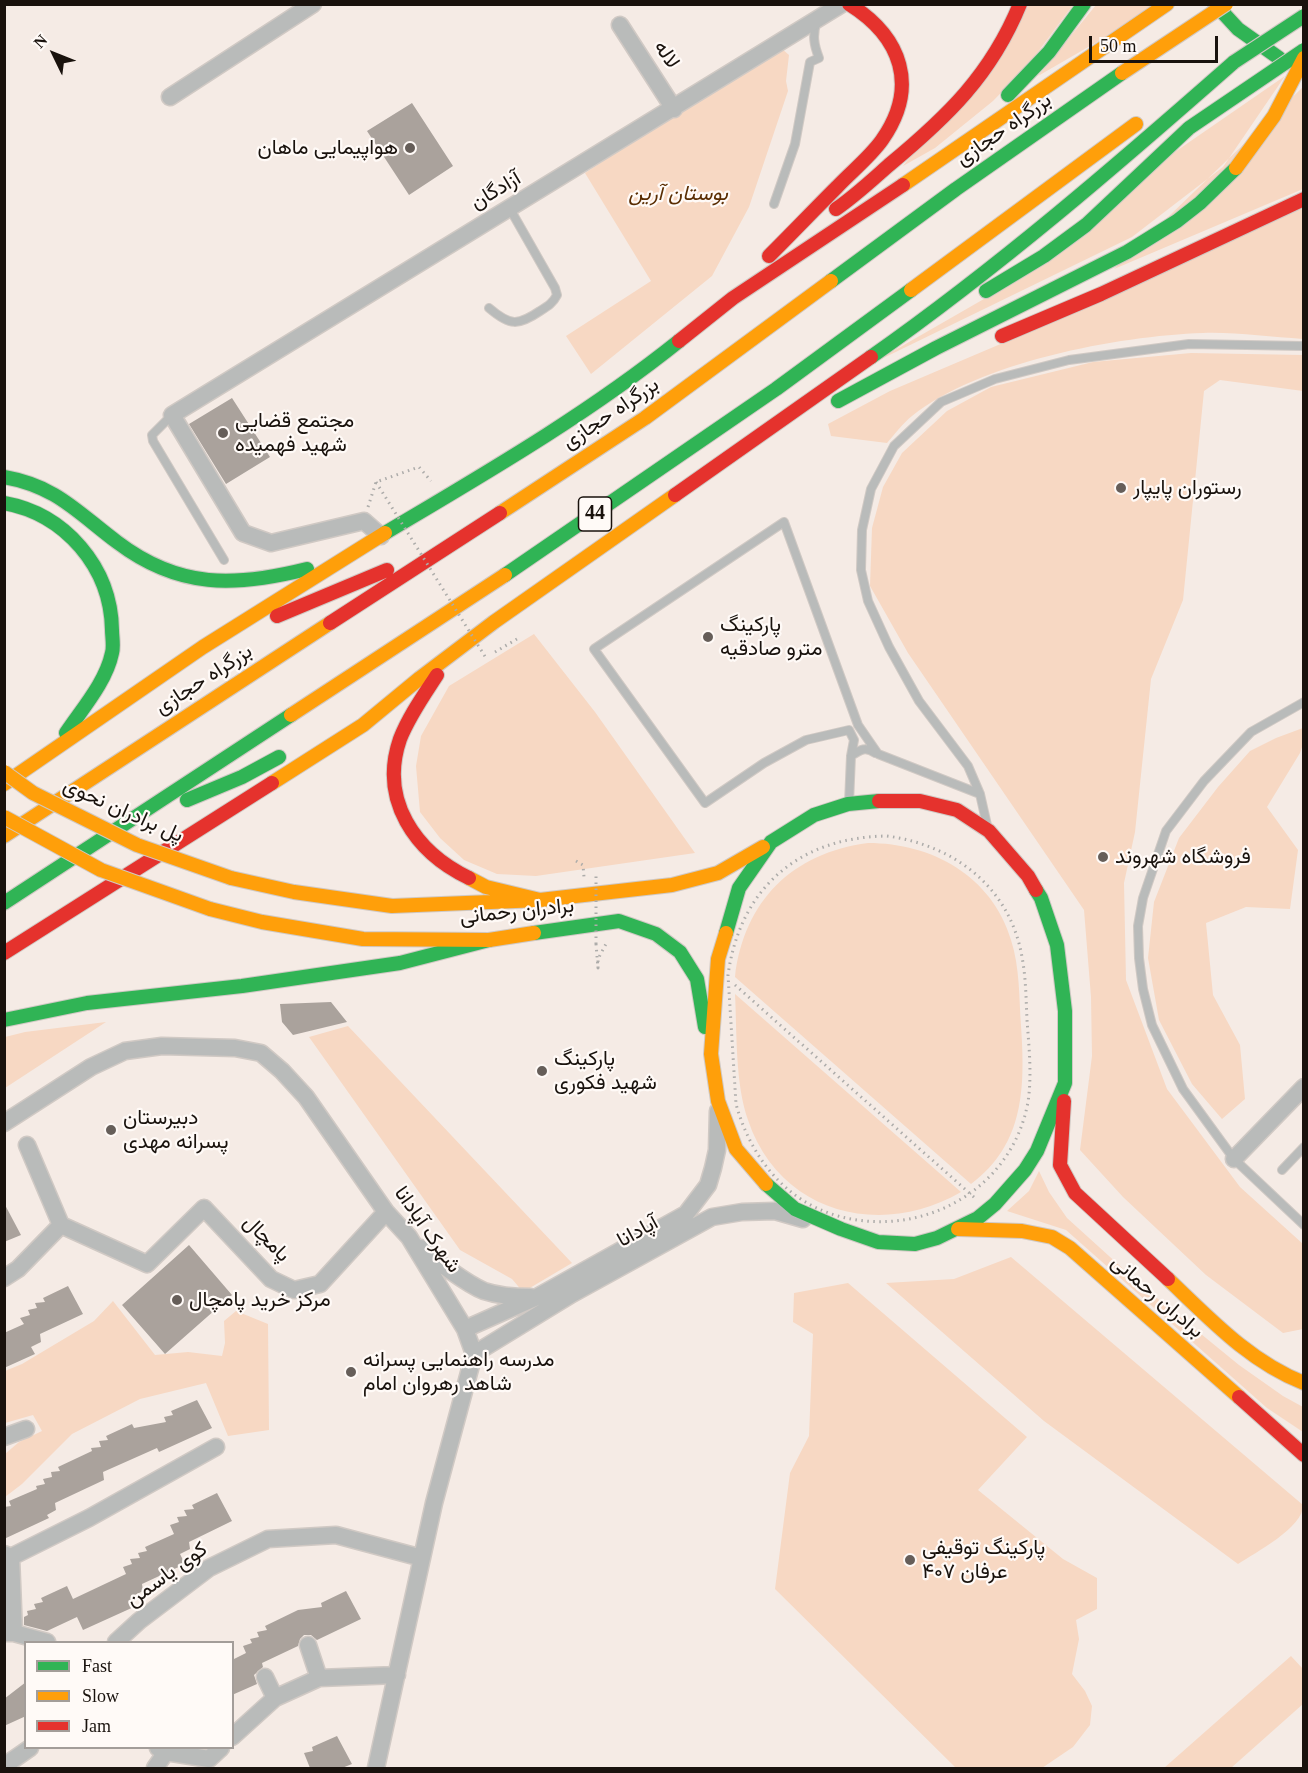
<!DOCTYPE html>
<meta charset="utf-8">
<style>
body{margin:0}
#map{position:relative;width:1308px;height:1773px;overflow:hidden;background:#f5ebe5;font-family:"Times New Roman",serif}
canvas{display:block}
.frame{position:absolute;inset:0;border:6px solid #19120d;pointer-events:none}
.legend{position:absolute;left:24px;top:1641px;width:210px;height:108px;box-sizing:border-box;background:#fffaf7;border:2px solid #a39d99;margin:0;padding:8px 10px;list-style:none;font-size:18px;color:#19120d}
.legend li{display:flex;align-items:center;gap:12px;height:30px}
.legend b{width:30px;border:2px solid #a39d99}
.north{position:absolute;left:24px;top:24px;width:60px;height:60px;-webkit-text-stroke:4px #fffaf7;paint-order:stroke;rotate:313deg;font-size:16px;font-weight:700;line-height:24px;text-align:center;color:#19120d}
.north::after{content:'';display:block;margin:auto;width:21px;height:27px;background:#19120d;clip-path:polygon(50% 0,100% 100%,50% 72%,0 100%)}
.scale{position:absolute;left:1089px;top:36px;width:129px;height:27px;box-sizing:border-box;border:3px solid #19120d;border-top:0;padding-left:8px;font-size:18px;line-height:21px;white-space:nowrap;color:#19120d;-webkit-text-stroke:4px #fffaf7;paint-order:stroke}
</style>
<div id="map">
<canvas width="1308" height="1773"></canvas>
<div class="frame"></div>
<ul class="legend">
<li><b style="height:8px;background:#30b455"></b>Fast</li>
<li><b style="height:8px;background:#ff9f0a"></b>Slow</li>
<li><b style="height:8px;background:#e5322d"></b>Jam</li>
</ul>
<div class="north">N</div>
<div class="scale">50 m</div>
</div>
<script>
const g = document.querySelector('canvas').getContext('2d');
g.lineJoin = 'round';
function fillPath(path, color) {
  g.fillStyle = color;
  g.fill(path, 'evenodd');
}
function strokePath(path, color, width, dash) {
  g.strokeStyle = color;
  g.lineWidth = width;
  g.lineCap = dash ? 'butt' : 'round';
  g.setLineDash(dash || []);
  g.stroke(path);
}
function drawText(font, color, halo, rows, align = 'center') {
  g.font = font + ' "Times New Roman",Vazirmatn,serif';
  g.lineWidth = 4.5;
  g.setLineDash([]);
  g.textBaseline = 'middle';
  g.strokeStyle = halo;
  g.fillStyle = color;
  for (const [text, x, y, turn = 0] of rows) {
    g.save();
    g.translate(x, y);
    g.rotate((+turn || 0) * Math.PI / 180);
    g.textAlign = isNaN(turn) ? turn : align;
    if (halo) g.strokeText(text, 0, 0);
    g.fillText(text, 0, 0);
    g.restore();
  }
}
const green = new Path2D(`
 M1029,5H1073L1029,64L993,101L935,148L903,166Z
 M1096,5H1161L1038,76Z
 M781,48L789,55L786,81L788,91L749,207L712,276L591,374L566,336L651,281L585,173L687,106Z
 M1285,76L1223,167L1132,237L869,365L1010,284L1156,165Z
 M1303,87V189L1114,269Z
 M1303,208V339C1270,337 1236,332 1203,333C1117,336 980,362 912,416C903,423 895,434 887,443L831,436L828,424L890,391L1064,317Z
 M1191,353L1303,355V391L1220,380L1204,391L1183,600L1151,679L1135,832L1124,883L1126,980L1167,1089L1240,1187L1303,1244V1329L1283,1333L1206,1275L1123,1197L1080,1150L1092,1056L1091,997L1084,910L908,653L870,586L872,528L883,487L902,453L947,411L991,387L1093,362Z
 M534,634L595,712L695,853L536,876L497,874L464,860L440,838L420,812L416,766L421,736L449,686Z
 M1303,728V744L1300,753L1267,807L1298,850L1290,909L1246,907L1206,923L1213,995L1240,1045L1245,1099L1222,1119L1192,1084L1159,1020L1148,958L1154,902L1179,838L1218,787L1250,751L1276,738Z
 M868,843C932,843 992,876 1011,940C1020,968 1019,998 1021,1026C1025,1086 1025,1144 971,1184L735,977C744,901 792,853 868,843Z
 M735,994L961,1192C880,1239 779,1213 748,1120C735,1083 737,1033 735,994Z
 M106,1022L5,1088V1037L25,1032Z
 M348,1026L572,1263L523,1292L512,1279L460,1250L309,1037Z
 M1039,1171L1049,1192L1067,1218L1141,1285L1239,1365L1283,1396L1303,1407V1432L1267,1408L1066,1230L1007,1211L1029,1191Z
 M1011,1257L1303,1505C1304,1527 1255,1553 1238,1564L1044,1421L886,1283L954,1279Z
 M848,1283L1027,1437L978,1490L1063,1559L1097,1578V1609L1076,1620L1079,1639L1072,1674L1085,1691L1092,1706L1090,1725L1073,1747L1042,1768H956L775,1589L790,1473L809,1436L813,1334L793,1322L794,1293Z
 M113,1301L155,1355L188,1352L222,1356L225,1343L224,1321L236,1311L268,1324L269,1430L228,1436L206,1383L140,1399L72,1434L22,1484L5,1497V1454L19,1442L42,1431L33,1415L5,1423V1371L22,1364L94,1321Z
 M1291,1656L1303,1669V1704L1231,1768H1164Z`);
const building = new Path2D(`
 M412,103L453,166L409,195L367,131Z
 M232,398L270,457L226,484L189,424Z
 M331,1002L347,1022L293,1035L282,1022L280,1004Z
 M4,1203L21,1235L4,1242Z
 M189,1245L232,1295L165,1354L122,1305Z
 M68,1286L83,1314L40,1334L41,1342L31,1347L35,1354L4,1368V1333L24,1324L20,1318L30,1315L28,1310L37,1308L35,1303L45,1302L43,1298Z
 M197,1400L212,1428L159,1452L157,1448L103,1472L104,1480L55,1503L56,1510L47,1515L49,1518L4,1539V1507L11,1506L9,1501L37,1489L36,1486L45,1484L43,1479L52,1477L51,1472L60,1471L58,1467L92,1451L91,1448L101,1447L99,1441L108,1440L106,1436L132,1424L134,1428L166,1422L164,1417L173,1415L171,1411Z
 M217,1493L232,1521L189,1542L190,1549L180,1554L185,1564L142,1584L143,1591L131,1597L136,1606L83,1630L77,1617L47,1631L24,1625V1617L28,1615L27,1611L36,1609L34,1604L43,1602L41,1598L67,1586L73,1599L126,1574L123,1567L132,1564L130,1559L140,1558L138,1553L147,1551L145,1547L174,1534L170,1525L179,1522L177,1517L187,1516L184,1510L194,1509L192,1505Z
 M346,1591L361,1619L317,1640L311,1635H304L300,1639L298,1646L262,1663L263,1667L254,1675L257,1684L232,1695V1660L246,1653L243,1646L252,1643L250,1639L259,1637L257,1632L267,1630L265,1626L298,1610L322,1607L321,1603Z
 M26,1682V1716L4,1726V1699Z
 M337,1736L352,1764L342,1768H310L304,1753L313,1751L312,1747Z`);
const path = new Path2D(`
 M368,507L376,482L419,467L431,481
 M495,652L517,639L514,637
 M887,836C954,845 1010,887 1022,957C1026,978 1026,999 1027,1020C1029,1047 1032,1075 1028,1102C1012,1190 922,1239 838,1216C784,1201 750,1155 736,1104L728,975C740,888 799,837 887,836Z
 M576,861L583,865L584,877
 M596,944L598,968V959L607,942
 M735,985L975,1198`);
const lane = new Path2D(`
 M774,204L795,144L810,62L819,58C814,45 812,35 817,21
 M489,308C510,326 518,326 540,311C548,306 553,303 557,295L555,288L510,209
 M172,415L152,435L153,441L224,560
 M1304,702L1251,732L1204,781L1166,831L1143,898L1138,926L1139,958L1143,989L1152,1025L1183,1089L1234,1159L1304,1225
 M851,756C860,750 865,746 875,753
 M849,803L851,756L854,740L849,730L806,740L764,763L705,803L594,649L784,522L858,725L878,754L980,794
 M987,825L980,794L968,766L919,701L889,647L868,601L861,570L862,530L871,489L894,446L941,402L995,379L1069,360L1189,344L1304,346
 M1282,1170L1304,1147`);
const street = new Path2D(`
 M620,25L674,109
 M170,97L313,4
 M381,536L364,521L271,543L243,533L172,415L842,4
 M4,1123L91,1067L125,1051L162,1046L235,1048L261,1053L282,1071L306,1097L386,1212L409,1237L465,1329L474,1354L434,1503L376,1768
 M27,1145L61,1225L147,1264L204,1208L271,1279L294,1290L320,1284L386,1212
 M1234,1159L1304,1087
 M421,1248C435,1260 467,1284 484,1291C499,1296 516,1297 531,1297
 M4,1278L18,1269L61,1225
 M465,1329L537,1297L686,1214L708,1185L713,1168L717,1150L718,1111
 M474,1354L572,1294L712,1217L742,1212L775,1211L803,1219
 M4,1437L26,1429
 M4,1554L11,1557L89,1518L216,1447
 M11,1557L14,1633
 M4,1633H14L47,1642
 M116,1642L139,1621L209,1568L268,1539L336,1535L422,1558
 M308,1645L319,1678
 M265,1677L275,1698
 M232,1737L275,1698L319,1678L397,1675
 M166,1752L209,1759L221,1748
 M4,1766L30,1748
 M155,1768L166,1752L158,1748`);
const fast = new Path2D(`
 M1215,4L1238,29L1279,58
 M1008,95L1049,52L1084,4
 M831,281L956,189L1122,73
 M986,291L1044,256L1086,225L1188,129
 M871,357C999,267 1117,165 1234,62
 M838,401L936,348L1127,252L1177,221L1200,203L1236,168
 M4,477C56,486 77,512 117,542C179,589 235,587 307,569
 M4,503C65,514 111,567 112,630C112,637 114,646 112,653C106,682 82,709 66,733
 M385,533C486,473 588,414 679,341
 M505,575L776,389L911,290
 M187,800L242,777L279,757
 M4,903L291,715
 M534,933L619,921L656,934L680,952L697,979L705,1027
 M726,933L739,888L771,842L814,815L848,804L879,801
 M4,1020L87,1003L242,986L400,963L489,940
 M766,1184L795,1209L841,1229L878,1242L915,1244L937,1238L978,1218L995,1204L1025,1170L1037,1151L1065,1083V1011L1057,945L1041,898L1036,890`);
const slow = new Path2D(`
 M903,185L1167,4
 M911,290L1136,124
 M500,513L645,418L831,281
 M291,715L505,575
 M272,783L363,725L420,678L494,622L675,495
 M4,784L203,647L385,533
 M4,836L330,623
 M231,878L294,892L392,906L540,900L672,885L718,873L763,847
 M469,878L486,887L540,900
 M210,909L262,922L363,939L489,940L534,933
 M726,933L718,959L711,1054L718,1101L736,1149L766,1184
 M958,1229L1022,1231L1052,1237L1070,1248L1239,1397
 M1168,1279C1210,1319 1250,1362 1304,1383`);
const jam = new Path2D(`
 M836,209C855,196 872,180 889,165C947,117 991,75 1020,4
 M769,256C792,233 814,210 837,187C851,172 870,157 882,140C919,87 902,37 849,4
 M1002,336L1101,294L1304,199
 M679,341L733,298L903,185
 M675,495L871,357
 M277,616L387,570
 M330,623L500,513
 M437,675C424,695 409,716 400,739C379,800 415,852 469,878
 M879,801H920L957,810L989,831L1028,876L1036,890
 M4,953L272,783
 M1064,1101L1060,1165L1075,1193L1168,1279
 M1239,1397L1304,1455`);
const pathBridge = new Path2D(`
 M376,482L486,658
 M596,944V874`);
const fastBridge = new Path2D(`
 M1234,62L1304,16
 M1189,128L1304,50`);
const slowBridge = new Path2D(`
 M1122,73L1226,4
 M1236,168L1274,116L1304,58
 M4,772L33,793L137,845L231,878
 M4,817L101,870L210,909`);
const markers = [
 [410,148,6,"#665e59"],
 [223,433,6,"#665e59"],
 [1121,488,6,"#665e59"],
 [708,637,6,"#665e59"],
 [1103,857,6,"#665e59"],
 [542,1071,6,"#665e59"],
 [111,1130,6,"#665e59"],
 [177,1300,6,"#665e59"],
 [351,1372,6,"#665e59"],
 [910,1560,6,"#665e59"]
];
const shields = [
 [595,514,33]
];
const shieldNames = [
 ["44",595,514]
];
const streetNames = [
 ["لاله",666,55,57],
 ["بزرگراه حجازی",1004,130,-35],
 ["آزادگان",496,191,-31],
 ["بزرگراه حجازی",611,414,-34],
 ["بزرگراه حجازی",204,680,-33],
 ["پل برادران نحوی",123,811,24],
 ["برادران رحمانی",517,912,-6],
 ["شهرک آپادانا",427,1230,55],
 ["آپادانا",638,1232,-29],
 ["پامچال",266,1239,45],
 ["برادران رحمانی",1157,1297,41],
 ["کوی یاسمن",167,1575,-36]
];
const poiNames = [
 ["هواپیمایی ماهان",398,148,"right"],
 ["مجتمع قضایی",235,421],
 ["شهید فهمیده",235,445],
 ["رستوران پایپار",1133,488],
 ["پارکینگ",720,625],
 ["مترو صادقیه",720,649],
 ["فروشگاه شهروند",1115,857],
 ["پارکینگ",554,1059],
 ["شهید فکوری",554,1083],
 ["دبیرستان",123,1118],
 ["پسرانه مهدی",123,1142],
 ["مرکز خرید پامچال",189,1300],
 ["مدرسه راهنمایی پسرانه",363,1360],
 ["شاهد رهروان امام",363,1384],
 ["پارکینگ توقیفی",922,1548],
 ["عرفان ۴۰۷",922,1572]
];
const parkNames = [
 ["بوستان آرین",678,194]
];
fillPath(green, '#f7d8c3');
fillPath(building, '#aaa29c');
strokePath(lane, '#d0c9c4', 10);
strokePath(street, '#d0c9c4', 19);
strokePath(fast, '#d0c9c4', 16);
strokePath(slow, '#d0c9c4', 16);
strokePath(jam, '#d0c9c4', 16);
strokePath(path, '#adacaa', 3, [1.5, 4.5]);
strokePath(lane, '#b9bbba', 8);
strokePath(street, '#b9bbba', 16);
strokePath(fast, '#30b455', 14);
strokePath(slow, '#ff9f0a', 14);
strokePath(jam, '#e5322d', 14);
strokePath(fastBridge, '#d0c9c4', 16, []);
strokePath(slowBridge, '#d0c9c4', 16, []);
strokePath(pathBridge, '#adacaa', 3, [1.5, 4.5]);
strokePath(fastBridge, '#30b455', 14);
strokePath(slowBridge, '#ff9f0a', 14);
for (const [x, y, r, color] of markers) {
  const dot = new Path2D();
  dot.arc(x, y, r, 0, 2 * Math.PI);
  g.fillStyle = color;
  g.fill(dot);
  strokePath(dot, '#fffaf7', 2);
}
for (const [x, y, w] of shields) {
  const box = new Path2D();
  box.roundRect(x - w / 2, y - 17, w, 34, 4.5);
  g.fillStyle = '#fffaf7';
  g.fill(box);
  strokePath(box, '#19120d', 1.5);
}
drawText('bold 20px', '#19120d', null, shieldNames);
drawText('21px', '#19120d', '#fffaf7', streetNames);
drawText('21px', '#19120d', '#fffaf7', poiNames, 'left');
drawText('italic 21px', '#5a2d02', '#fffaf7', parkNames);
</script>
